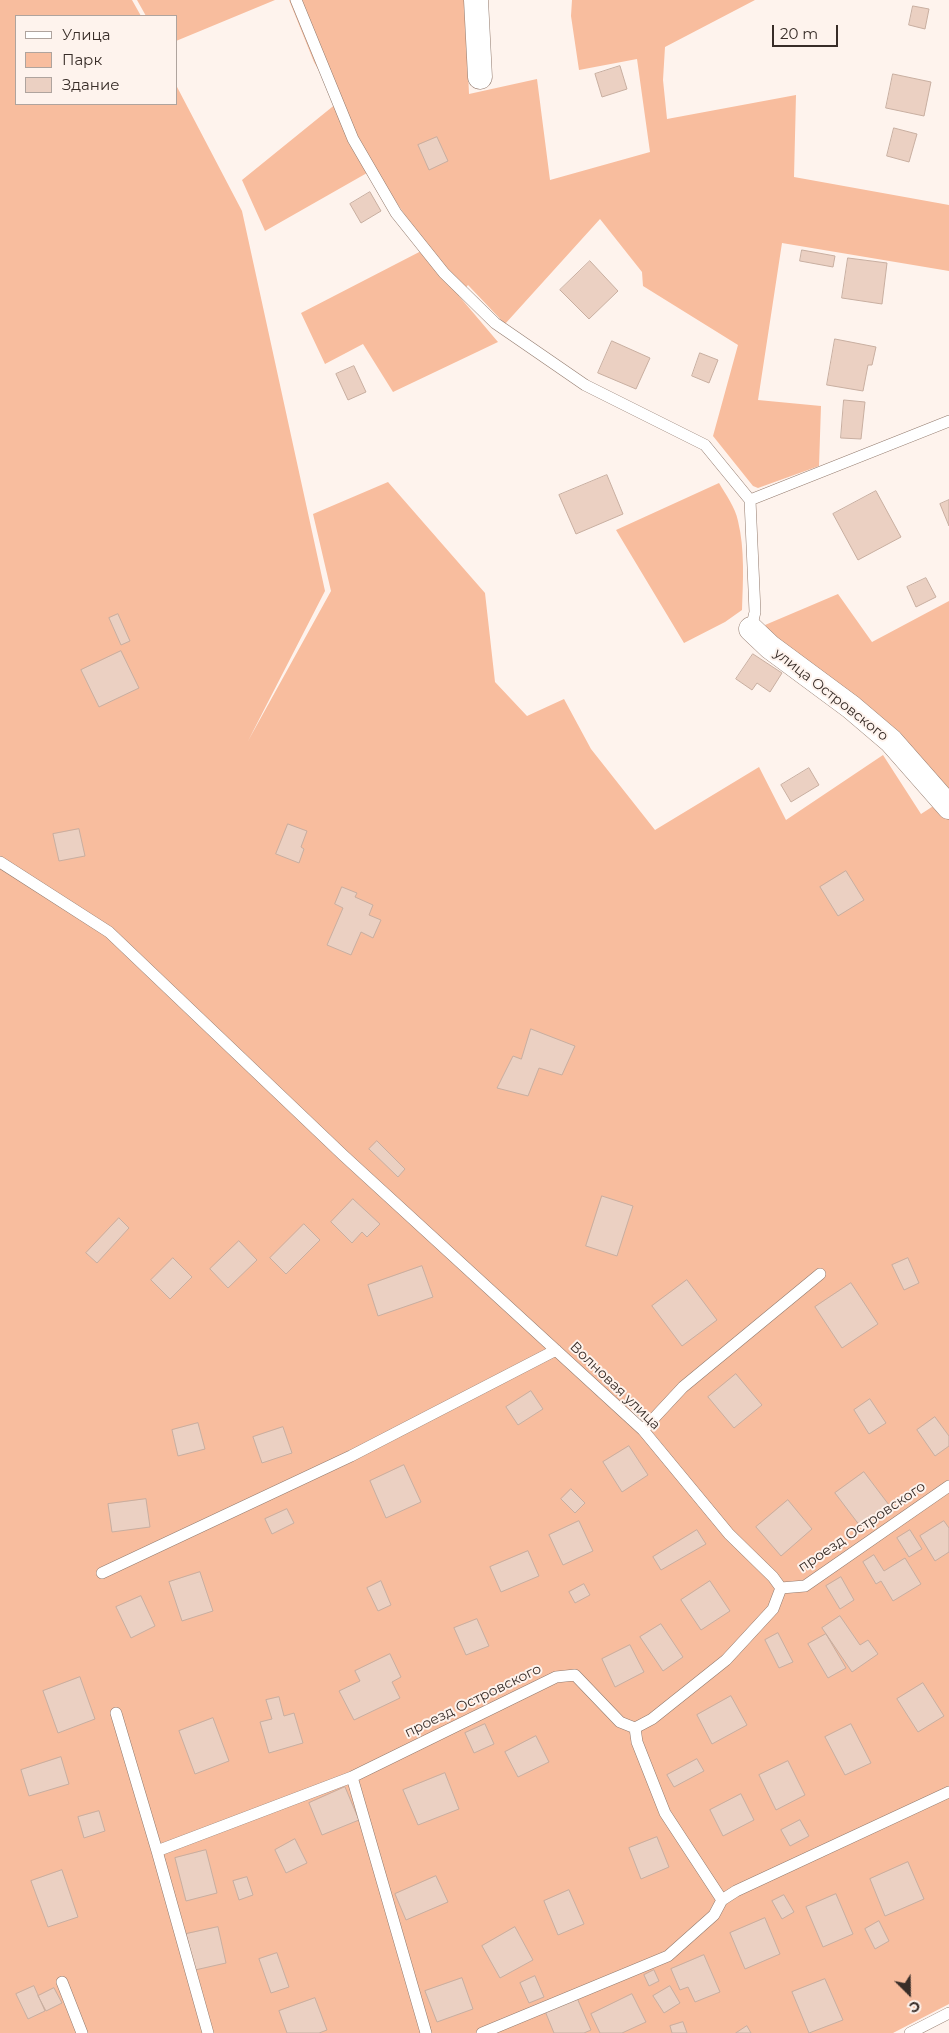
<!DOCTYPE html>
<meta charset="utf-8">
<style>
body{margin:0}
#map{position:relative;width:949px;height:2033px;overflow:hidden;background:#fef3ed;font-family:Montserrat,sans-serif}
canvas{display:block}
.legend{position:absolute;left:15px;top:15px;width:162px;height:90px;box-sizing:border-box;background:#fef3ed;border:1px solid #afa49e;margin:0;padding:6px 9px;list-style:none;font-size:15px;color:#382d28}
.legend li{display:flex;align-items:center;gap:10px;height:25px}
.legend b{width:25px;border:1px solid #afa49e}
.north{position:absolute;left:884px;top:1968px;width:50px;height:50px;-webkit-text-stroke:4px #fef3ed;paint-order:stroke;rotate:157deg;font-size:14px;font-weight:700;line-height:20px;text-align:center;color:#382d28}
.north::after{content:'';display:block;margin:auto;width:18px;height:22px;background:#382d28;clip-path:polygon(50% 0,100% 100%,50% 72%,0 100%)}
.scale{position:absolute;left:772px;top:25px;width:66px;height:22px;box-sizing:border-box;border:2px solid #382d28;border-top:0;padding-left:6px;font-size:15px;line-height:18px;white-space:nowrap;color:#382d28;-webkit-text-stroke:4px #fef3ed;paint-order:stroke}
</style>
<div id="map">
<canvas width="949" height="2033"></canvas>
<ul class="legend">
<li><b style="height:6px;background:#fff"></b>Улица</li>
<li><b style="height:14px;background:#f8bd9e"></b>Парк</li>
<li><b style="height:14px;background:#ebd0c2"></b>Здание</li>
</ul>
<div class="north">С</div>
<div class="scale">20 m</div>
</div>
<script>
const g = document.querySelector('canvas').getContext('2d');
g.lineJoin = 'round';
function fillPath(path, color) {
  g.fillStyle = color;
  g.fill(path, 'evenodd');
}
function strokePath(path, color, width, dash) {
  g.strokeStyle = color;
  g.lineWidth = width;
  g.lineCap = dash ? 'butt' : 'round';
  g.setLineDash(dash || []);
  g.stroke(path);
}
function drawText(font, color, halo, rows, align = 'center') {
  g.font = font + ' Montserrat,sans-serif';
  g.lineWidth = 4;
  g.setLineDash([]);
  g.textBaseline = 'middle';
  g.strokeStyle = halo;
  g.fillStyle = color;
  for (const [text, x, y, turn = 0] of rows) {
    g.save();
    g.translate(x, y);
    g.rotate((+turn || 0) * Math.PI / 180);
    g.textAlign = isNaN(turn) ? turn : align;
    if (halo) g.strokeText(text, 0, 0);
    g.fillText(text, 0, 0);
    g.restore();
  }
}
const green = new Path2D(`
 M0,0H132L141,16H16V104H176V85L242,211L325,591L248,741L331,591L313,514L388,482L485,593L495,682L527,716L564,699L591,749L655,830L759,767L786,820L883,755L921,814L938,803L949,815V2004L893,2033H0ZM620,1398L645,1423L666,1449H665Z
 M137,0H275L176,41V16H146Z
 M289,0H465L469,94L537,79L550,180L650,152L637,59L579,70L571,16L572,0H755L665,47L663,80L667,119L796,95L794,177L949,205V271L782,243L758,400L821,406L819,466L758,488L753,486L713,436L738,345L643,286L642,272L600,219L505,324L468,285L459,296L498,342L393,392L363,344L325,364L301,313L427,248L374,169L265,231L242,180L337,103L314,62Z
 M719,483C726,495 735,507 738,521C745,550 743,581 742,610L725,622L684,643L616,530Z
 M838,594L872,642L949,601V789L897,730L876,718L776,641L765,625Z`);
const building = new Path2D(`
 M913,6L929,9L925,29L909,25Z
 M620,66L627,89L602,97L595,74Z
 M893,74L931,82L924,116L886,108Z
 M894,128L917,134L909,162L887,156Z
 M437,137L448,161L429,170L418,145Z
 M370,192L381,211L361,223L350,204Z
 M802,250L835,256L833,267L800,261Z
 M848,258L887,263L882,304L842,298Z
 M590,261L618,291L589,319L560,290Z
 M835,339L876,347L872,365H868L863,391L827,385Z
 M612,341L650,358L636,389L598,373Z
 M700,353L718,360L709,383L692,376Z
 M354,366L366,392L348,400L336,374Z
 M844,400L865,402L861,439L841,438Z
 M607,475L623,514L576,534L559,495Z
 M876,491L901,537L858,560L833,514Z
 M949,500V526L940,504Z
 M926,578L936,597L916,607L907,587Z
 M118,614L130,641L121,645L109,618Z
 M121,651L139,688L99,707L81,670Z
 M753,654L782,673L770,692L757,683L752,690L736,679Z
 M809,768L819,785L791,802L781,785Z
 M288,824L307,831L301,847L304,849L299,863L276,854Z
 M79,829L85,856L59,861L53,834Z
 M846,871L864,900L838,916L820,887Z
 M342,887L357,893L355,897L373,905L369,915L381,920L373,938L361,932L351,955L327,945L343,908L335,904Z
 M531,1029L575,1046L562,1075L539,1068L528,1096L497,1088L513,1056L521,1059Z
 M377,1141L405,1169L398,1177L369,1149Z
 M602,1196L633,1206L617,1256L586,1246Z
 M353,1199L380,1224L367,1237L362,1232L352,1243L331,1222Z
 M119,1218L129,1228L97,1263L86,1253Z
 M304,1224L320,1240L286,1274L270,1258Z
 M239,1241L257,1260L228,1288L210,1269Z
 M173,1258L192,1277L170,1299L151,1280Z
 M908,1258L919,1283L904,1290L892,1265Z
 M422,1266L433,1297L378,1316L368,1285Z
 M687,1280L717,1320L682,1346L652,1306Z
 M851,1283L878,1324L842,1348L815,1307Z
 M736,1374L762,1405L734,1428L708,1397Z
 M531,1391L543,1409L518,1425L506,1407Z
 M870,1399L886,1423L869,1434L854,1410Z
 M935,1417L949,1436V1446L935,1456L917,1430Z
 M198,1423L205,1449L178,1456L172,1430Z
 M283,1427L292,1453L262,1463L253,1437Z
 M629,1446L648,1475L622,1492L603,1462Z
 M404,1465L421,1502L386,1518L370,1481Z
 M864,1472L889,1505L860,1526L835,1493Z
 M571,1489L585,1503L575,1513L561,1499Z
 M146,1499L150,1527L112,1532L108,1504Z
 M788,1500L812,1529L781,1556L756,1527Z
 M287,1509L294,1523L272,1534L265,1519Z
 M579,1521L593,1551L563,1565L549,1535Z
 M944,1521L949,1528V1552L935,1561L920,1536Z
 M697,1530L706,1544L661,1570L653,1557Z
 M910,1530L922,1549L909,1557L897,1538Z
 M528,1551L539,1576L501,1592L490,1567Z
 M874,1555L884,1571L905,1558L921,1584L893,1601L881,1581L876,1584L863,1562Z
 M200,1572L213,1611L182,1621L169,1582Z
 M841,1577L854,1600L840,1609L826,1586Z
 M381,1581L391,1605L378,1611L367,1588Z
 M710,1581L730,1611L701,1630L681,1600Z
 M584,1584L590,1595L575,1603L569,1592Z
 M141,1596L155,1626L131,1638L116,1607Z
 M840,1616L860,1645L868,1640L878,1654L852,1672L822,1628Z
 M477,1619L489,1646L466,1655L454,1628Z
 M661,1624L683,1657L663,1671L640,1637Z
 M778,1633L793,1662L779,1668L765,1640Z
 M826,1634L846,1668L828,1678L808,1644Z
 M630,1645L644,1672L615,1687L602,1659Z
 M390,1654L401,1677L392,1682L400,1698L354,1720L339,1691L360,1681L355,1671Z
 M80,1677L95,1719L58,1733L43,1691Z
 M923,1683L944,1716L918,1732L897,1699Z
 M731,1696L747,1725L712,1744L697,1715Z
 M279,1697L284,1716L294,1713L303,1743L269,1753L260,1722L272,1719L266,1700Z
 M213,1718L229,1761L195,1774L179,1731Z
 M485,1724L494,1744L474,1753L465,1733Z
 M851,1724L871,1763L845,1775L825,1737Z
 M536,1736L549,1762L518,1777L505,1752Z
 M61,1757L69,1784L29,1796L21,1770Z
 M697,1759L704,1771L674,1787L667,1775Z
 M788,1761L805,1795L776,1810L759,1775Z
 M445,1773L459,1809L418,1825L403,1790Z
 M345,1787L359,1820L322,1835L309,1803Z
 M741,1794L754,1820L723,1836L710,1810Z
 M99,1811L105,1831L84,1838L78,1817Z
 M800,1820L809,1836L790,1846L781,1830Z
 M657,1837L669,1867L641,1879L629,1848Z
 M295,1839L307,1863L286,1873L275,1850Z
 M206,1850L217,1893L186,1901L175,1858Z
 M908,1862L924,1899L885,1916L870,1879Z
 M62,1870L78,1917L48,1927L31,1881Z
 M436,1876L448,1902L406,1920L395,1894Z
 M247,1877L253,1895L239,1900L233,1881Z
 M569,1890L584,1924L558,1935L544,1901Z
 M836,1894L853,1934L823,1947L806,1907Z
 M784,1895L794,1912L782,1919L772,1901Z
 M765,1918L780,1954L745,1969L730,1933Z
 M879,1921L889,1941L875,1949L865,1929Z
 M218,1927L226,1963L195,1970L186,1934Z
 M515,1927L533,1960L500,1978L482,1946Z
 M277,1953L289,1987L271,1993L259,1959Z
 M704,1955L720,1992L695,2002L688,1987L680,1990L671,1969Z
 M654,1970L659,1981L649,1986L644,1975Z
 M535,1976L544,1997L529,2003L520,1983Z
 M462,1978L473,2009L437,2022L425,1991Z
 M825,1979L843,2020L809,2033L792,1992Z
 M34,1986L45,2011L28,2019L16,1994Z
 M670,1986L680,2003L664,2013L653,1996Z
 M54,1988L62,2003L46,2011L38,1996Z
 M632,1994L646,2022L622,2033H600L591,2014Z
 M315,1998L327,2030L319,2033H287L279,2011Z
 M577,1998L591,2030L584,2033H554L545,2011Z
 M683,2022L687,2033H672L670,2026Z
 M747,2026L751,2033H736Z`);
const lane = new Path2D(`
 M296,0L353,139L396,213L444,273L495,323L585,385L705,445L750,500L755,612L751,629
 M750,500L949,421
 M0,862L109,932L343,1155L643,1430L729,1534L773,1577L781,1588
 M643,1430L683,1387L820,1274
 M102,1573L351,1456L556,1350
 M781,1588L805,1586L949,1486
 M116,1713L157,1851L208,2033
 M635,1728L637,1742L665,1813L722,1900
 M352,1777L426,2033
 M157,1851L352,1777L556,1677L575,1675L620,1722L635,1728L652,1719L726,1660L773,1609L781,1588
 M62,1982L82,2033
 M482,2033L668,1956L714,1915L722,1900L736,1891L949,1792
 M910,2033L949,2013`);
const street = new Path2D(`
 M476,0L480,77
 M751,629L770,647L851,707L891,741L949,807`);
const streetNames = [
 ["улица Островского",831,695,38],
 ["Волновая улица",615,1386,44],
 ["проезд Островского",862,1527,-34],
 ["проезд Островского",473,1701,-26]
];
fillPath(green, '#f8bd9e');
fillPath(building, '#ebd0c2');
strokePath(building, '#c8aea0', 1);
strokePath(lane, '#927a6d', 12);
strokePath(street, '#927a6d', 25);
strokePath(lane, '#fff', 11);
strokePath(street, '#fff', 24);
drawText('14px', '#382d28', '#fef3ed', streetNames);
</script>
